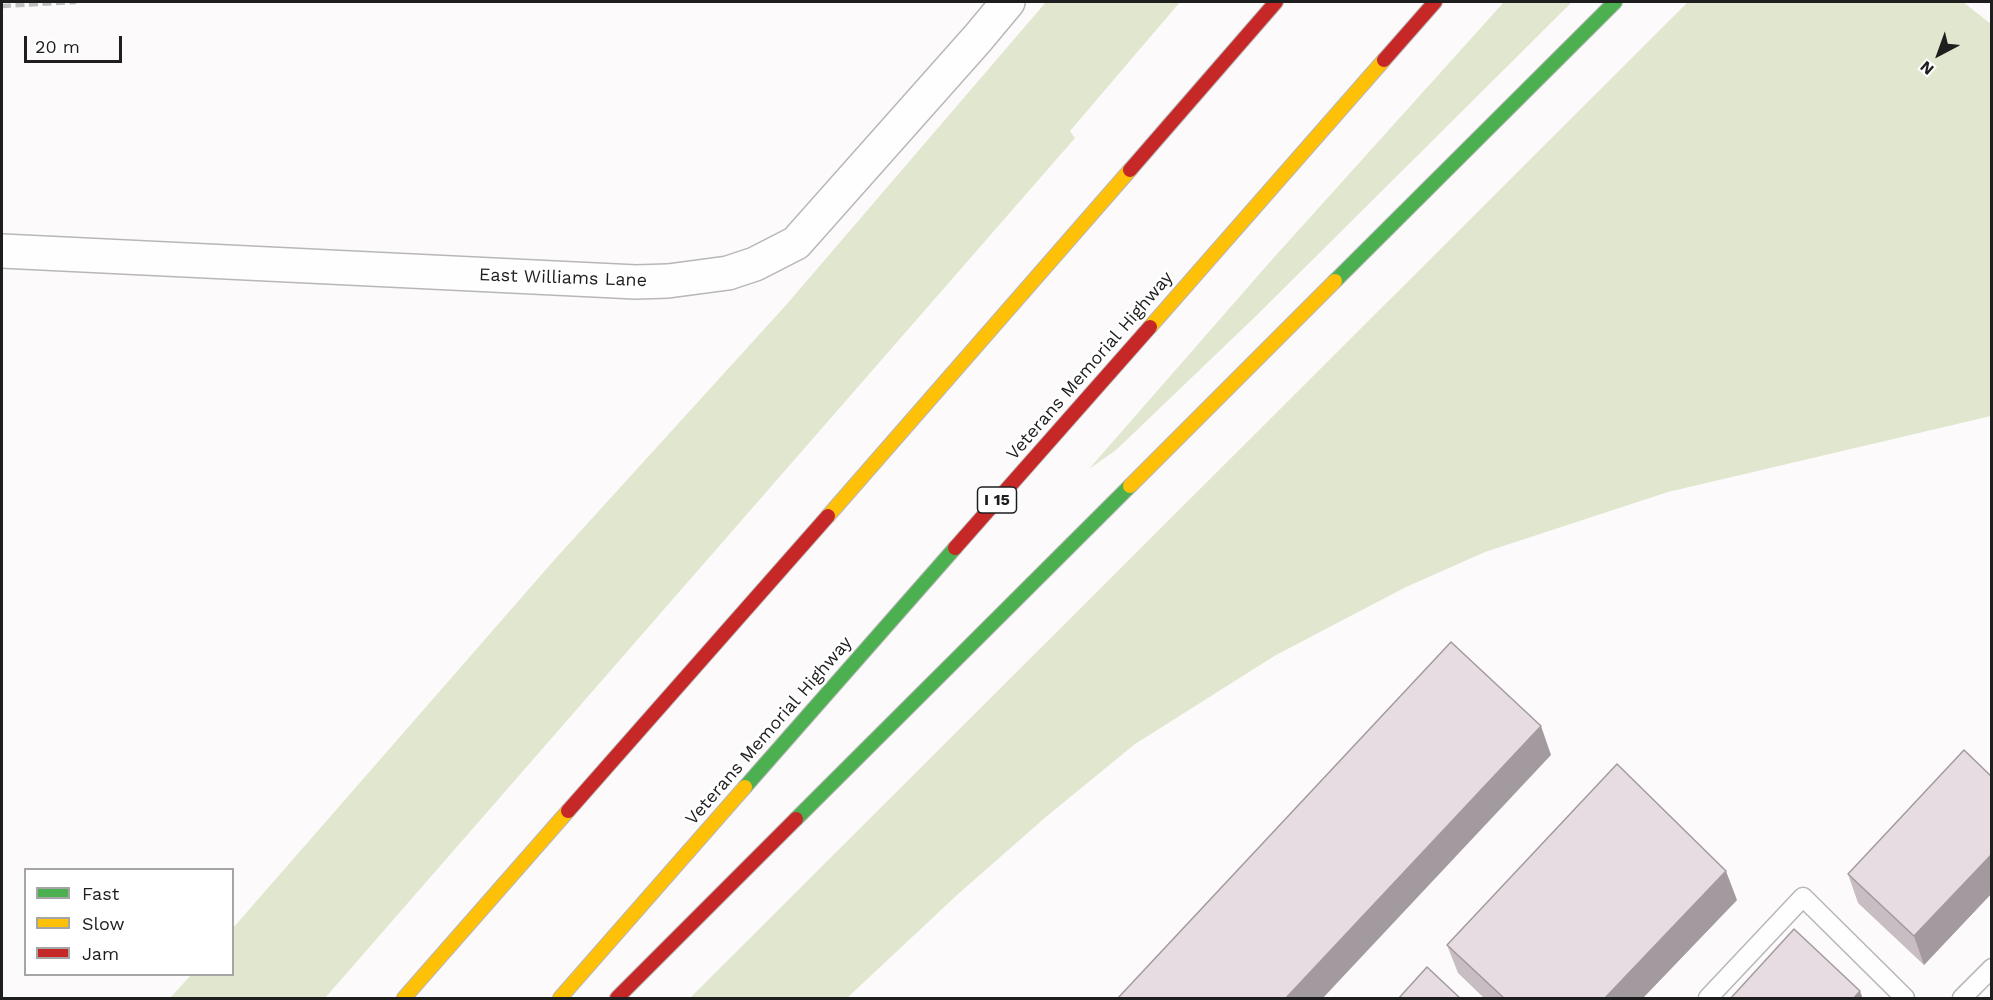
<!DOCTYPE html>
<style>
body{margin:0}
#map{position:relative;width:1993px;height:1000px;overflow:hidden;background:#fcfafb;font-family:"Work Sans",sans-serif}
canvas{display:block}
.frame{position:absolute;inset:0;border:3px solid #1f1e1f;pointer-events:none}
.legend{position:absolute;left:24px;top:868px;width:210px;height:108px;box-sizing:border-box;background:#fff;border:2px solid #a5a5a5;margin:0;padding:8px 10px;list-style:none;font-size:18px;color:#1f1e1f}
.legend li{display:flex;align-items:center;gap:12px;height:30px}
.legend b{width:30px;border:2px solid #a5a5a5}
.north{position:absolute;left:1909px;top:24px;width:60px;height:60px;-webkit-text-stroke:4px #fff;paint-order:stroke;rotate:221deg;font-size:16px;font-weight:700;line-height:24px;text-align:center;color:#1f1e1f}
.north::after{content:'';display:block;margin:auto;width:21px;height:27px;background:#1f1e1f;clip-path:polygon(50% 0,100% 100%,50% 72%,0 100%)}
.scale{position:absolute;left:24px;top:36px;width:98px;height:27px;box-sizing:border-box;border:3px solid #1f1e1f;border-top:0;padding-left:8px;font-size:18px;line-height:21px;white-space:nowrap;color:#1f1e1f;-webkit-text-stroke:4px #fff;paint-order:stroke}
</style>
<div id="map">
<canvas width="1993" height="1000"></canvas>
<div class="frame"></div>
<ul class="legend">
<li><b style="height:8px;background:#4caf50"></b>Fast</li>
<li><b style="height:8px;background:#ffc107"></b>Slow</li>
<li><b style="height:8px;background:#c62828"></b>Jam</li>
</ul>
<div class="north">N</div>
<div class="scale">20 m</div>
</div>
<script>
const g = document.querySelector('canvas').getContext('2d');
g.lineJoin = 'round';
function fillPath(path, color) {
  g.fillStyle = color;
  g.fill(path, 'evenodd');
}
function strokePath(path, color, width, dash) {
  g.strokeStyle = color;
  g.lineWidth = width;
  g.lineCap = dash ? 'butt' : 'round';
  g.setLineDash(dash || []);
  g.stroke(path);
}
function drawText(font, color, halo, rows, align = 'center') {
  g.font = font + ' "Work Sans",sans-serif';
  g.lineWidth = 5;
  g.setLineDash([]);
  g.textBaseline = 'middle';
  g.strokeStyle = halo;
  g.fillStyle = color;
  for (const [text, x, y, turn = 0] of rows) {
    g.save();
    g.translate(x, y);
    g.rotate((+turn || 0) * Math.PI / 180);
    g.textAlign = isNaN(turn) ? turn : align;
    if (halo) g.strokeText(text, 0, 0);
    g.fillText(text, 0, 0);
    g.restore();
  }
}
const green = new Path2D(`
 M1046,2H1180L1070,131L1075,138L325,998H170L191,975L232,974L233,928L556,558L787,304Z
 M1504,2H1572L1256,316L1116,450L1089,469L1269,263Z
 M1688,2H1963L1991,24V416L1668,492L1485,552L1406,587L1276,655L1135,744L1047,816L957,895L847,998H690Z`);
const lane = new Path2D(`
 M1708,998L1803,897L1905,998
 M1962,998L1992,968`);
const street = new Path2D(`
 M2,251L636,282L668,281L728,273L755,264L796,243L978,38L1008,2`);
const fast = new Path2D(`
 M1335,281L1615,2
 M745,787L955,548
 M796,819L1130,486`);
const slow = new Path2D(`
 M1150,327L1384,60
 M1130,486L1335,281
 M828,516L1130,170
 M404,998L568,811
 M560,998L745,787`);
const jam = new Path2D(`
 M1384,60L1435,2
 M1130,170L1276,2
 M955,548L1150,327
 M568,811L828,516
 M617,998L796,819`);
const rail = new Path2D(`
 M2,6L76,2`);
const wall = new Path2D(`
 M1992,777V893L1924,965L1858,903L1848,874Z
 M1737,900L1642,999H1485L1458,973L1447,945Z`);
const shadedWall = new Path2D(`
 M1541,726L1551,755L1322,999H1285Z
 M1992,854V893L1924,965L1914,936Z
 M1726,871L1737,900L1642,999H1604Z
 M1860,991L1863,999H1853Z`);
const building = new Path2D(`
 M1451,642L1541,726L1285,999H1117Z
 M1964,750L1992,777V854L1914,936L1848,874Z
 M1617,764L1726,871L1604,999H1505L1447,945Z
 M1794,929L1860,991L1853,999H1730Z
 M1427,967L1461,999H1398Z`);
const shields = [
 [997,500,39]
];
const shieldNames = [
 ["I 15",997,500]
];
const streetNames = [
 ["East Williams Lane",563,278,2],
 ["Veterans Memorial Highway",1090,366,-49],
 ["Veterans Memorial Highway",769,731,-49]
];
fillPath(green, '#e1e6ce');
strokePath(lane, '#b8b7b8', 21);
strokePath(street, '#b8b7b8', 36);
strokePath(fast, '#b8b7b8', 16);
strokePath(slow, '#b8b7b8', 16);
strokePath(jam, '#b8b7b8', 16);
strokePath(lane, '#fffefe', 18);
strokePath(street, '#fffefe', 33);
strokePath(fast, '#4caf50', 14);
strokePath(slow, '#ffc107', 14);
strokePath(jam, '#c62828', 14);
strokePath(rail, '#c1c0c0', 4.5, [9, 4.5]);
fillPath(wall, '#c8bdc3');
fillPath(shadedWall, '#a29a9f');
fillPath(building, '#e8dce3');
strokePath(building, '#a29a9f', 1.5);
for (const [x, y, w] of shields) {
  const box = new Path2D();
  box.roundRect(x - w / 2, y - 13, w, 26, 4.5);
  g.fillStyle = '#fff';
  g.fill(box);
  strokePath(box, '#1f1e1f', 1.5);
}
drawText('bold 16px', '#1f1e1f', null, shieldNames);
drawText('18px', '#1f1e1f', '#fff', streetNames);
</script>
